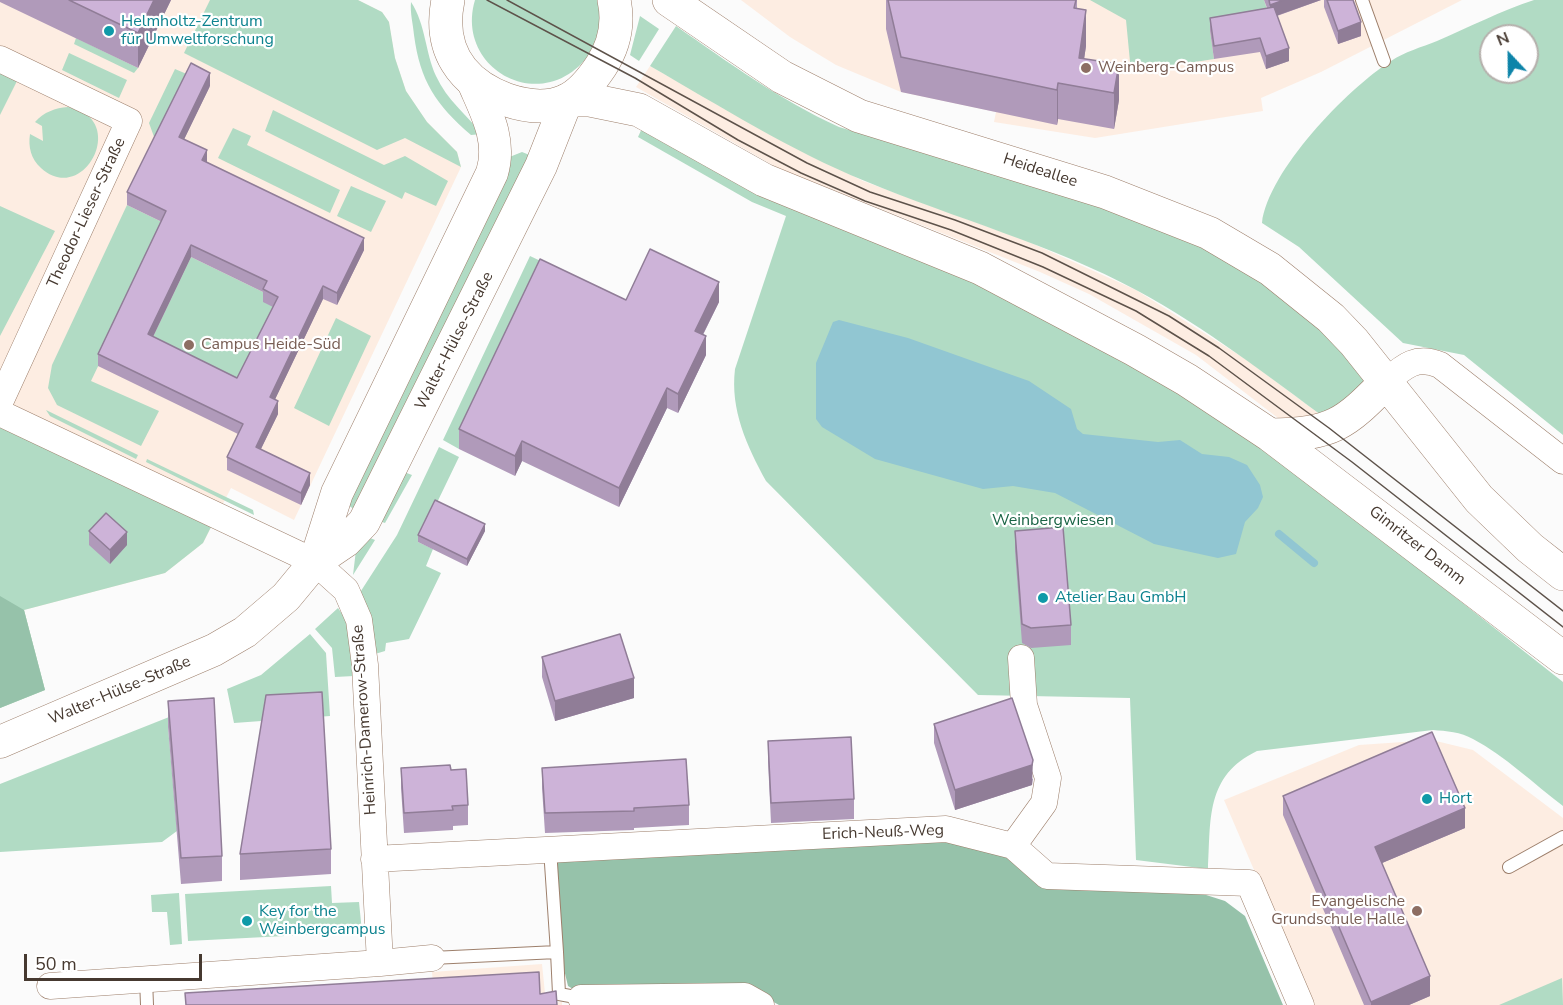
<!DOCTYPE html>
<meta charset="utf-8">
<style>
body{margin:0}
#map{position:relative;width:1563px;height:1005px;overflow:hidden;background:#fbfbfb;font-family:"Nunito Sans",sans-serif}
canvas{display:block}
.north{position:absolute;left:1479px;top:24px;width:60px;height:60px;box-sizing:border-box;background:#fff;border:2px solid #b5b0ac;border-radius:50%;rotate:338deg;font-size:16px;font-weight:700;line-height:24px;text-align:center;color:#463930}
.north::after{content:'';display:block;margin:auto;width:21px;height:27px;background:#0d84a9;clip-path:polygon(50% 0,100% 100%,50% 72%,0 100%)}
.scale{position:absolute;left:24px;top:954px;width:178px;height:27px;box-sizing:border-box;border:3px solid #463930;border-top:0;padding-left:8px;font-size:18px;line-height:21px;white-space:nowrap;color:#463930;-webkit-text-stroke:4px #fff;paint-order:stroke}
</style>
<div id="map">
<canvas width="1563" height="1005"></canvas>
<div class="north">N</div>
<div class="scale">50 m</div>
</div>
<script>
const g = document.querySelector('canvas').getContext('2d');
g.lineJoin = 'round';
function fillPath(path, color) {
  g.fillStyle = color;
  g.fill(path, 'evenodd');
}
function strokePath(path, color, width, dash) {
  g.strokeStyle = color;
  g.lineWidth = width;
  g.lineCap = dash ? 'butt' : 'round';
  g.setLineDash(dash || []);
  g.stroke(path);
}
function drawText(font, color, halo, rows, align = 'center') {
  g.font = font + ' "Nunito Sans",sans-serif';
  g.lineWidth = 4.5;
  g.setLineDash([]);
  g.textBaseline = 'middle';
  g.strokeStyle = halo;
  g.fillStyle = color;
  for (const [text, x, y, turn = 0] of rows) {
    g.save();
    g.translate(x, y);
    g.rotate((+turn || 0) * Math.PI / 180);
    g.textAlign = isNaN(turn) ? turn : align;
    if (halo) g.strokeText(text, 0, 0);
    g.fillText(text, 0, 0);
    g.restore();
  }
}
const built = new Path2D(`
 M0,0H358L382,12L389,22L395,58L406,91L427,122L457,152L461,167L294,520L231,488L203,543L165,573L24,610L45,690L0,708Z
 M741,0H1462L1321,72L1261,98L1263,111L1095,138L994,122L996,112L901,92L836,65L790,37Z
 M650,66L779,138L863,181L1027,241L1136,290L1247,360L1329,421L1287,425L1196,355L1089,294L1040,272L778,168L636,87Z
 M1432,740L1473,750L1563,818V1005H1312L1224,800L1359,745Z
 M542,964L546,1003L562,1002V1005H435L432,972Z`);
const green = new Path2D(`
 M210,0H358L382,12L389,22L395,58L406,91L427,122L457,152L461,167L405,138L377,150L184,53Z
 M475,0H599C605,17 600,38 591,52C545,119 454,70 475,0Z
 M1090,0H1264L1270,18L1210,31L1214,59L1131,72L1126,20Z
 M1534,0H1563V435L1464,355L1403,343L1299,247L1262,223C1268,171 1347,89 1391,61C1404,52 1422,47 1437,41C1469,27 1501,11 1534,0ZM1491,36H1527V72H1491Z
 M411,2C426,25 425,52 436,76C447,100 466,114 482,134L471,135C436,105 420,81 414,35C413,23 410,14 411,2Z
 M640,16L659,29L639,61L630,55Z
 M676,26C729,63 780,100 839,127L1195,234L1306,306L1363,377L1364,390L1329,421C1267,375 1206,328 1138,291C1051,244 956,219 865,181C791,151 720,106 650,66Z
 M76,38L138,68L134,73L74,44Z
 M69,53L127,80L119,98L62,70Z
 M0,68L19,77L0,115Z
 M175,69L189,75L157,145L149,123Z
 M68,107C130,118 84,207 41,168C31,159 28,147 30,134L43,141L42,126L35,122C44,112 55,108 68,107Z
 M273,110L384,165L405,156L448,181L436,206L405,192L402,199L265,131Z
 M643,126L784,206L860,232L957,273L1229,419L1563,682V806C1534,784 1505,756 1473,739C1461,732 1446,731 1433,730L1257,751C1205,776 1211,820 1208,869L1136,860L1130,698L978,695L766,481C747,446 730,410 735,369L786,216L752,202L638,137Z
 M233,128L251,136L247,145L340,190L330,213L218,158Z
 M522,152L532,156L359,512L344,503L507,158Z
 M351,186L386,201L371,232L337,216Z
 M127,205L166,224L91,381L159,411L141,446L57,405L48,388L52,365Z
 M0,206L55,231L0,336Z
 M530,256L547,264L459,449L443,440Z
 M191,257L267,294L278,310L237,391L148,347Z
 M336,318L371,336L329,426L294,408Z
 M46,410L138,455L136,459L50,416Z
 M0,426L211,527L203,543L165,573L24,610L45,690L0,708Z
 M439,447L459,457L418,542L433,549L426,566L441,573L409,639L386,643L385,651L375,654L359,594L397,535Z
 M147,459L253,510L254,515L146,462Z
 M404,472L412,475L385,523L376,520Z
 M363,535L375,540L353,575L356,550Z
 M338,608L349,624L354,676L335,677L332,648L315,629Z
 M310,634L326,653L330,716L234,723L227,689L261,675Z
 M207,702L168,727L177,831L162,842L0,852V784Z
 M331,886L332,903L359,902L362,932L188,941L185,894Z
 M179,893L182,944L170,945L167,912H152L151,895Z
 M1562,978L1563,1005H1499Z`);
const forest = new Path2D(`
 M0,596L24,610L45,690L0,708Z
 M947,834L1012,851L1046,878L1203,894L1225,901L1245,916L1283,1005H779L752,990L578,992L568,986L562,961L557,855Z`);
const water = new Path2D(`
 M839,320L908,338L1029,381L1071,409L1077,429L1083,434L1158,442L1180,440L1202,454L1229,457L1247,465L1260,485L1263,497L1258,508L1245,522L1236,554L1218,558L1154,544L1055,493L1013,486L983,489L875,459L822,427L816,419V363L833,322Z`);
const stream = new Path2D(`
 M1279,534L1314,563`);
const service = new Path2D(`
 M1362,0L1384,61
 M1509,867L1563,837
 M557,952L559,994L581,998V1001
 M432,958L557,952L550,849
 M146,979L147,1005`);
const minor = new Path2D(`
 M0,59L129,121L0,402
 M1387,381C1404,366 1417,355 1440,365L1563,461
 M0,413L315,562L346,590L359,620L365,665L380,963L50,986
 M1013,846L1044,803L1048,778L1024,705L1021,658
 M374,859L946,829L1013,846L1047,876L1249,883L1301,1005
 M380,963L432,958
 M581,998L745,996L761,1005`);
const tertiary = new Path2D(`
 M315,562L346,541L364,522L541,166L567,100
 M0,742L214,650L245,632L286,597L315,562L337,493L492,173C502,140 486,112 473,82`);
const secondary = new Path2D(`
 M448,0C438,49 461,83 507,100C525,106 547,109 565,101C580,95 593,78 601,66C614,46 619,23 614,0
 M669,0L782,77L859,116L1105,192L1209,233L1270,269L1331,318L1354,342L1479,499L1530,548L1563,574
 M567,100H590L639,110L764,180L980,268L1135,350L1187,380L1270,435L1563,658
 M1270,435C1333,434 1344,425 1387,381`);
const tram = new Path2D(`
 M487,0L635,78L738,140L801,173L865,201L951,230L1043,267L1136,311L1209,356L1352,462L1563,627
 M507,0L807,163L870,192L955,220L1042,253L1169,316L1219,348L1329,428L1563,611`);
const wall = new Path2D(`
 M0,0H171L138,68L0,2Z
 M886,0H1077V8L1086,46L1084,59L1119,64V100L1114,129L1058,119L1057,125L901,92L886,29Z
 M1264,0H1321L1277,16L1289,61L1266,69L1260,52L1214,59L1210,31V18L1267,8Z
 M1324,0H1353L1361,36L1338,44L1324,7Z
 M210,86L184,139L207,162L364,250L337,305L323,299L275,399L278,414L261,449L310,485L301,505L227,470V457L238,434L98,366V354L162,222L127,205V192ZM191,257L263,292V302L273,307L237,378L153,337Z
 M626,300L719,302L703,335L706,355L678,413L667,408L619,507L522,461L515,476L459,449V429Z
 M89,531L127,545L110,564L89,545Z
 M485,531L467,566L418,542V535Z
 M1015,531L1071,625V645L1031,648L1022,643L1015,551Z
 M542,657L634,698L555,721L542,677Z
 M168,701L222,856V881L181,884L168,727Z
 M934,724L1033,779L1032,785L955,810L934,743Z
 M768,741L854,799V819L771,823L768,761Z
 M401,768L451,770L468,805V825L453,826V830L404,833L401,788Z
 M542,768L689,805V825L634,828V830L545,833L542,788Z
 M1283,796L1465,828L1382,863L1430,996L1409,1005H1364L1283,815Z
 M331,849V874L240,880V854Z`);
const shadedWall = new Path2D(`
 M154,0H171L138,68V33Z
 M1284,0H1321L1270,18V5Z
 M1086,10V46L1080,87L1079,58Z
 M1361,22V36L1338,44V31Z
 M1289,48V61L1266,69V56Z
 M1119,64V100L1114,129V93Z
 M210,73V86L179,150V137Z
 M1058,83V119L1057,125V90Z
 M207,150V163L202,160Z
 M364,238V250L337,305V293Z
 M191,245V257L148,347V334Z
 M719,282V302L695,350V331Z
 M323,286V299L270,410V397Z
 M706,336V355L678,413V394Z
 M667,388V408L619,507V488Z
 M278,401V414L256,459V447Z
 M522,441V461L515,476V456Z
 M310,473V485L301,505V493Z
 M485,524V531L467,566V559Z
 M127,532V545L110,564V550Z
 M634,678V698L555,721V701Z
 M1033,760L1032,785L955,810V790Z
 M1465,808V828L1375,866V847Z
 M1430,976V996L1409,1005H1371V1002Z`);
const building = new Path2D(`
 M69,0H154L138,33Z
 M888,0H1076L1074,8L1086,10L1079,58L1119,64L1114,93L1058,83L1057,90L901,57Z
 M1269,0H1284L1270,5Z
 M1327,0H1353L1361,22L1338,31Z
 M1274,7L1289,48L1266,56L1260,38L1214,46L1210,18Z
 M191,63L210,73L179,137L207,150L202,160L364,238L337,293L323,286L270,397L278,401L256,447L310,473L301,493L227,457L243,424L98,354L166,211L127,192ZM191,245L267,281L263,289L278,297L237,378L148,334Z
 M650,249L719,282L695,331L706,336L678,394L667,388L619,488L522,441L515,456L459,429L540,259L626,300Z
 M435,500L485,524L467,559L418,535Z
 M106,513L127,532L110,550L89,531Z
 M1063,527L1071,625L1031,628L1022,624L1015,531Z
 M620,634L634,678L555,701L542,657Z
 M322,692L331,849L240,854L266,695Z
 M214,698L222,856L181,858L168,701Z
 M1012,698L1033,760L1032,765L955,790L934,724Z
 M1432,732L1465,808L1375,847L1430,976L1371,1002L1283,796Z
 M851,737L854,799L771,803L768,741Z
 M686,759L689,805L634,808V811L545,813L542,768Z
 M450,765L451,770L466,769L468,805L452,806L453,810L404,813L401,768Z
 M539,972L540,994L556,991L557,1005H186L185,993Z`);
const markers = [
 [109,31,6,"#0f9aa8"],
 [1086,68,6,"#8d6e63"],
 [189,345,6,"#8d6e63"],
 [1043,598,6,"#0f9aa8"],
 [1427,799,6,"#0f9aa8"],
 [1417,911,6,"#8d6e63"],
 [247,921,6,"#0f9aa8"]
];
const cultureNames = [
 ["Helmholtz-Zentrum",121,22],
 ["für Umweltforschung",121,40],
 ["Atelier Bau GmbH",1055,598],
 ["Hort",1439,799],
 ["Key for the",259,912],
 ["Weinbergcampus",259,930]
];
const educationNames = [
 ["Weinberg-Campus",1098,68],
 ["Campus Heide-Süd",201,345],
 ["Evangelische",1405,902,"right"],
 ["Grundschule Halle",1405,920,"right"]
];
const streetNames = [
 ["Heideallee",1040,171,18],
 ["Theodor-Lieser-Straße",87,213,-65],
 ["Walter-Hülse-Straße",455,341,-63],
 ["Gimritzer Damm",1417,546,38],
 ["Walter-Hülse-Straße",120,691,-23],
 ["Heinrich-Damerow-Straße",365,720,-94],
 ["Erich-Neuß-Weg",883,833,-2]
];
const parkNames = [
 ["Weinbergwiesen",1053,521]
];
fillPath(built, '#fdede2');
fillPath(green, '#b1dbc4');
fillPath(forest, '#96c2aa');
fillPath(water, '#91c6d2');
strokePath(stream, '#91c6d2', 8);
strokePath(service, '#9d7f6b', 14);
strokePath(minor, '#9d7f6b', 27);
strokePath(tertiary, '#9d7f6b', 33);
strokePath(secondary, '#9d7f6b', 34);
strokePath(service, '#fff', 12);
strokePath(minor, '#fff', 26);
strokePath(tertiary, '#fff', 32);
strokePath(secondary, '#fff', 33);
strokePath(tram, '#5d524a', 1.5);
fillPath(wall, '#b09aba');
fillPath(shadedWall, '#907d97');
fillPath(building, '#cdb3d8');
strokePath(building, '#907d97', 1.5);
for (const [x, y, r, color] of markers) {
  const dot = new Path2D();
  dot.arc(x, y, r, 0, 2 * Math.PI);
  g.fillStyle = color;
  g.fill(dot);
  strokePath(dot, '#fff', 2);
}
drawText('16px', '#0d838f', '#fff', cultureNames, 'left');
drawText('16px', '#785e54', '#fff', educationNames, 'left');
drawText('16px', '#463930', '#fff', streetNames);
drawText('16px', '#1a6445', '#fff', parkNames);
</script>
